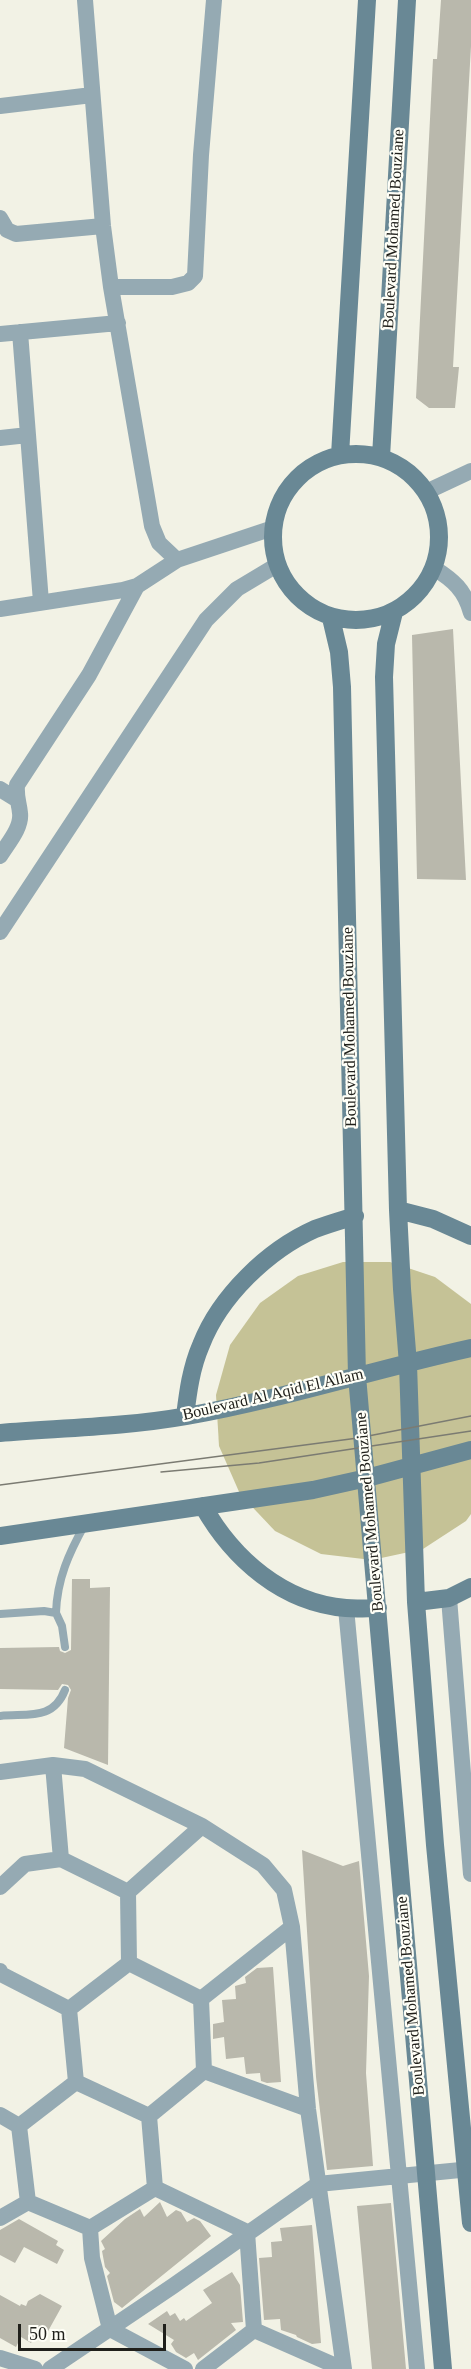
<!DOCTYPE html>
<style>
body{margin:0}
#map{position:relative;width:471px;height:2369px;overflow:hidden;background:#f2f2e5;font-family:"Times New Roman",serif}
canvas{display:block}
.scale{position:absolute;left:18px;top:2324px;width:148px;height:27px;box-sizing:border-box;border:3px solid #20201b;border-top:0;padding-left:8px;font-size:18px;line-height:21px;white-space:nowrap;color:#20201b;-webkit-text-stroke:4px #fffff7;paint-order:stroke}
</style>
<div id="map">
<canvas width="471" height="2369"></canvas>
<div class="scale">50 m</div>
</div>
<script>
const g = document.querySelector('canvas').getContext('2d');
g.lineJoin = 'round';
function fillPath(path, color) {
  g.fillStyle = color;
  g.fill(path, 'evenodd');
}
function strokePath(path, color, width, dash) {
  g.strokeStyle = color;
  g.lineWidth = width;
  g.lineCap = dash ? 'butt' : 'round';
  g.setLineDash(dash || []);
  g.stroke(path);
}
function drawText(font, color, halo, rows, align = 'center') {
  g.font = font + ' "Times New Roman",serif';
  g.lineWidth = 4.5;
  g.setLineDash([]);
  g.textBaseline = 'middle';
  g.strokeStyle = halo;
  g.fillStyle = color;
  for (const [text, x, y, turn = 0] of rows) {
    g.save();
    g.translate(x, y);
    g.rotate((+turn || 0) * Math.PI / 180);
    g.textAlign = isNaN(turn) ? turn : align;
    if (halo) g.strokeText(text, 0, 0);
    g.fillText(text, 0, 0);
    g.restore();
  }
}
const forest = new Path2D(`
 M343,1262H390L435,1277L471,1304V1514L466,1521L423,1549L372,1560L321,1554L275,1531L240,1494L219,1446L216,1395L230,1345L260,1303L298,1276Z`);
const building = new Path2D(`
 M441,0H471V46L453,367H459L455,408H429L416,398L433,59H437Z
 M453,629L466,880L417,879L412,635Z
 M72,1579H90V1588L110,1587L108,1765L64,1748L68,1698L71,1690L68,1685L62,1684L58,1690L0,1689V1648L59,1647L60,1651L65,1653L71,1650Z
 M302,1850L343,1866L359,1861L369,1976L366,2073L373,2166L327,2170L316,2077Z
 M273,1967L281,2082L267,2083L261,2081L260,2073L246,2074L244,2057L226,2059L224,2037L213,2039V2024L224,2022L222,2000L236,1999L235,1986L246,1983L245,1977L257,1968Z
 M160,2202L167,2217L176,2210L181,2212L187,2222L194,2218L200,2221L211,2236L122,2308L114,2302L107,2276L110,2273L105,2267L102,2251L105,2249L101,2241L125,2219L140,2209L144,2217Z
 M391,2203L406,2369H372L357,2206Z
 M19,2219L58,2241L56,2245L64,2250L57,2264L24,2247L15,2263L0,2255V2230Z
 M312,2225L321,2343L312,2344L297,2337L296,2335L281,2330L280,2319L264,2320L259,2258L272,2257L271,2242L282,2241L280,2228Z
 M232,2272L240,2285L243,2322L231,2323L236,2330L198,2360L194,2353L186,2358L176,2352L171,2344L174,2340L148,2324L167,2311L170,2316L175,2313L180,2321L184,2318L186,2321L212,2303L203,2290Z
 M40,2294L62,2306L47,2333L39,2329L31,2343L21,2337L16,2347L0,2338V2295L20,2306L21,2304L26,2306L28,2301Z`);
const lane = new Path2D(`
 M56,1613C57,1579 69,1553 85,1524
 M0,1614L44,1611L56,1613L62,1626L65,1647
 M0,1716C27,1713 53,1721 65,1690`);
const street = new Path2D(`
 M85,0L103,226L111,287L152,526L159,543L177,560
 M0,106L92,95
 M0,218L7,230L16,234L103,226
 M111,287H172L188,283L195,276L201,155L214,0
 M20,332L41,602
 M0,334L118,323
 M0,438L28,435
 M426,492L471,471
 M434,568C453,580 465,590 471,613
 M0,609L123,590L137,586L177,560L273,528
 M0,789L16,799
 M0,856C7,844 22,828 20,813C19,802 16,798 17,785L89,675L137,586
 M0,932L206,620L237,589L277,565
 M449,1598L471,1874
 M346,1608L417,2369
 M53,1765L61,1859
 M0,1772L53,1765L85,1769L202,1826L263,1865L284,1890L292,1927L308,2109L344,2369
 M0,1887L25,1864L61,1859L128,1892
 M129,1963L128,1892L202,1826
 M129,1963L201,1999
 M0,1971L1,1974L69,2009
 M204,2071L201,1999L292,1927
 M204,2071L308,2109
 M76,2082L149,2116
 M0,2115L19,2126L28,2202L0,2218
 M19,2126L76,2082L69,2009L129,1963
 M155,2188L149,2116L204,2071
 M28,2202L90,2228
 M90,2228L155,2188L247,2232L254,2330L343,2369
 M90,2228L92,2258L110,2329L185,2369
 M0,2358L35,2369
 M50,2369L173,2286L318,2184L471,2169
 M203,2369L254,2330`);
const secondary = new Path2D(`
 M273 537a83 83 0 1 1 166 0a83 83 0 1 1-166 0Z
 M340,455L367,0
 M381,457L407,0
 M394,612L386,644L384,677L398,1210L402,1289L408,1364L416,1602L435,1845L471,2223
 M331,618L339,652L342,687L357,1376L443,2369
 M398,1210L433,1219L471,1236
 M185,1416C188,1392 191,1368 201,1345C220,1296 268,1250 315,1229C328,1224 342,1220 355,1216
 M0,1433C62,1428 125,1427 187,1416C283,1399 376,1369 471,1348
 M203,1506C233,1559 283,1603 346,1608C357,1609 368,1608 378,1608
 M0,1536L313,1490L367,1478L471,1450
 M416,1602L449,1598L471,1587`);
const tram = new Path2D(`
 M161,1472L259,1463L471,1431
 M0,1485L358,1438L471,1416`);
const streetNames = [
 ["Boulevard Mohamed Bouziane",394,229,-87],
 ["Boulevard Mohamed Bouziane",350,1027,-91],
 ["Boulevard Al Aqid El Allam",273,1395,-13],
 ["Boulevard Mohamed Bouziane",370,1512,-95],
 ["Boulevard Mohamed Bouziane",411,1996,-95]
];
fillPath(forest, '#c5c296');
fillPath(building, '#b9b8ac');
strokePath(lane, '#95aab3', 8);
strokePath(street, '#95aab3', 16);
strokePath(secondary, '#698895', 18);
strokePath(tram, '#7b7b72', 1.5);
drawText('16px', '#20201b', '#fffff7', streetNames);
</script>
